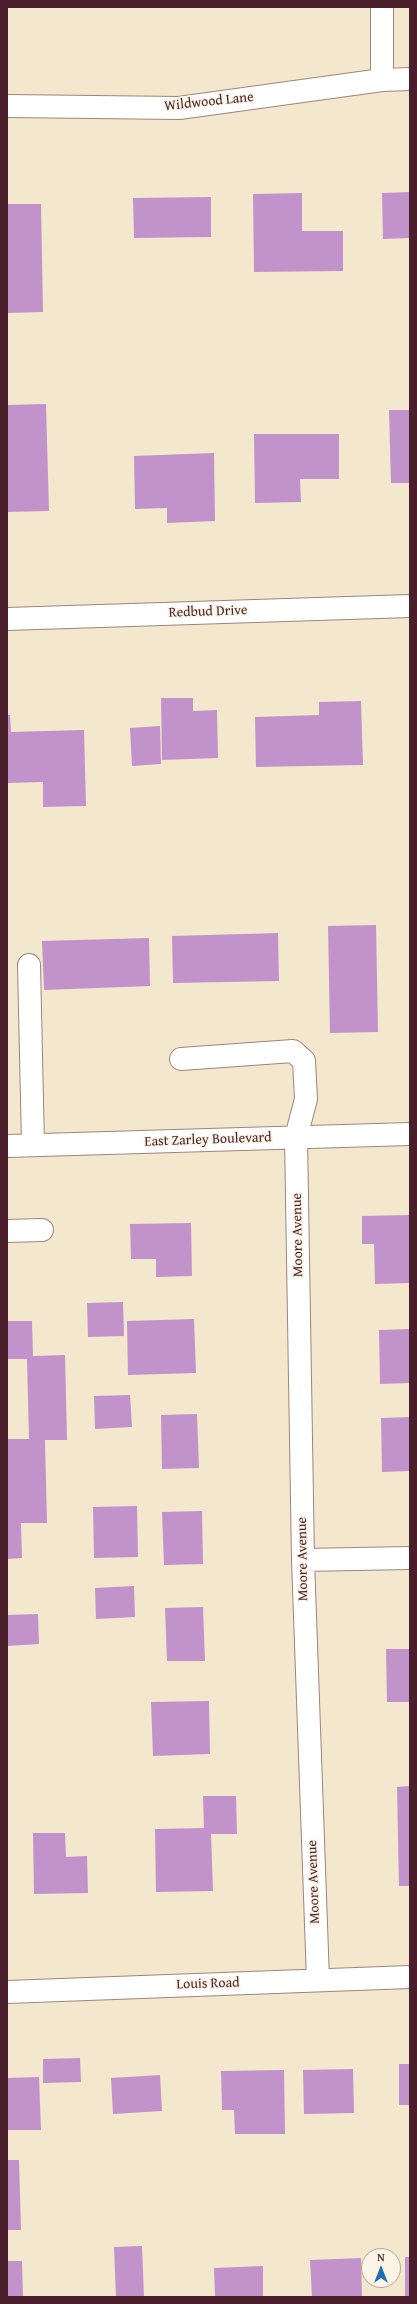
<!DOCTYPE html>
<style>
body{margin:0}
#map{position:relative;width:417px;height:2304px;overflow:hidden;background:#f3e8cd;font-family:"Gentium Book Plus",serif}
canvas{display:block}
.frame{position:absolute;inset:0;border:8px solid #4a1f2b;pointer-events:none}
.north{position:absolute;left:361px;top:2248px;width:40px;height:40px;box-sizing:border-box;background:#fcf5e5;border:1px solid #b59f9b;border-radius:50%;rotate:0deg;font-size:11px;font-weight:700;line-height:16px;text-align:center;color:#4a1f2b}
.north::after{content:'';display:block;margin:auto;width:14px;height:18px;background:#1f6fb2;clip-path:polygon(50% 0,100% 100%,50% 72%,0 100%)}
</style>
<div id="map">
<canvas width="417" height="2304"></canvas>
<div class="frame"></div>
<div class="north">N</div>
</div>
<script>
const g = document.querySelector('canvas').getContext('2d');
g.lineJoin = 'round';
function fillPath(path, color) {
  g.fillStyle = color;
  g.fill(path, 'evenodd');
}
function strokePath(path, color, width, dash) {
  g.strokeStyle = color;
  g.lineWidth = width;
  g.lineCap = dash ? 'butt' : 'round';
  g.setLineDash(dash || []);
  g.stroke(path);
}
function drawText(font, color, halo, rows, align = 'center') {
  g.font = font + ' "Gentium Book Plus",serif';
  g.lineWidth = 3;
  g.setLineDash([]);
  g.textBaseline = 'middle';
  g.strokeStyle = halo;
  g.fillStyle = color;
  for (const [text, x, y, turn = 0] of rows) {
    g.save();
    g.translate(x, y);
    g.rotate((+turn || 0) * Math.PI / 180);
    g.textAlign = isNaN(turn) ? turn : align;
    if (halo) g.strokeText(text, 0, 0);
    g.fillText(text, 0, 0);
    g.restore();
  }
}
const building = new Path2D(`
 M410,192V238L383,239L382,193Z
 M302,193V231H343V271L254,272L253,194Z
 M211,197V237L134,238L133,198Z
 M7,204H41L43,312L7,313Z
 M46,404L49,511L7,512V405Z
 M389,410H410V483H391Z
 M254,434H339V479H300L301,502L255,503Z
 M214,453L215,521L167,523V508L135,509L134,456Z
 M161,698H193V711L217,710L218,758L162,760Z
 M361,701L363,765L256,767L255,717L319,715V702Z
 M7,715H10L11,732L84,730L86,806L43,807V782L7,783Z
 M160,726L161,764L132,766L130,728Z
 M376,925L378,1032L330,1033L328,926Z
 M278,933L279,981L173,983L172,936Z
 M149,938L150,986L44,990L42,941Z
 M410,1215V1283L375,1284L374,1244H362V1216Z
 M191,1223L192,1276L156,1277V1259H131L130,1224Z
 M123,1302L124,1336L88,1337L87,1303Z
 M194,1319L196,1373L128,1375L127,1321Z
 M7,1321H32L33,1356L65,1355L67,1440H45L47,1523H21L22,1558L7,1559V1439H29L27,1359H7Z
 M410,1329V1383L380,1384L379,1330Z
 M130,1395L132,1427L95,1429L94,1396Z
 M197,1414L199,1468L162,1469L161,1415Z
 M410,1417V1471L382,1472L381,1418Z
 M137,1506L138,1557L94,1558L93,1507Z
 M202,1511L203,1564L164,1565L162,1512Z
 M134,1586L135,1617L96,1619L95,1588Z
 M203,1607L205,1661H167L165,1608Z
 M38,1614L39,1644L7,1646V1615Z
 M386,1649H410V1702H387Z
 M209,1701L210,1754L153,1756L151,1702Z
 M410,1786V1886H399L397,1787Z
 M203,1796H236L237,1834H211L213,1891L156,1892L155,1829L204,1828Z
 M33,1833H65L66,1857L87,1856L88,1893L34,1894Z
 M80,2058L81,2082L43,2083V2059Z
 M399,2064H410V2105H399Z
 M353,2069L354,2113L304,2114L303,2070Z
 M284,2070L285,2134H235L234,2110H222L221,2071Z
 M160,2075L162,2111L113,2114L111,2078Z
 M39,2077L41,2130H7V2078Z
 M7,2160H19L21,2230H7Z
 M142,2246L144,2297H116L114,2247Z
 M405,2257H410V2297H405Z
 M361,2258L362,2297H312L310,2260Z
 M7,2261H22L23,2297H7Z
 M263,2266V2297H215L214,2268Z`);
const minor = new Path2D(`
 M382,7V80
 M7,106L179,108L382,80L410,79
 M7,619L410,606
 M29,965L33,1145
 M181,1059L293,1051L304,1061L306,1099L296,1137L303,1560L318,1980
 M7,1146L410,1134
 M7,1231L42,1230
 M303,1560L410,1558
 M7,1992L410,1977`);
const streetNames = [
 ["Wildwood Lane",209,102,-6],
 ["Redbud Drive",208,612,-2],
 ["East Zarley Boulevard",208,1140,-2],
 ["Moore Avenue",298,1235,-91],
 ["Moore Avenue",303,1559,-91],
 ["Moore Avenue",314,1882,-92],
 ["Louis Road",208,1984,-2]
];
fillPath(building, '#c193ca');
strokePath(minor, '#9e847c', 24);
strokePath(minor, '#fff', 22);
drawText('14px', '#4a1f2b', '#fcf5e5', streetNames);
</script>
